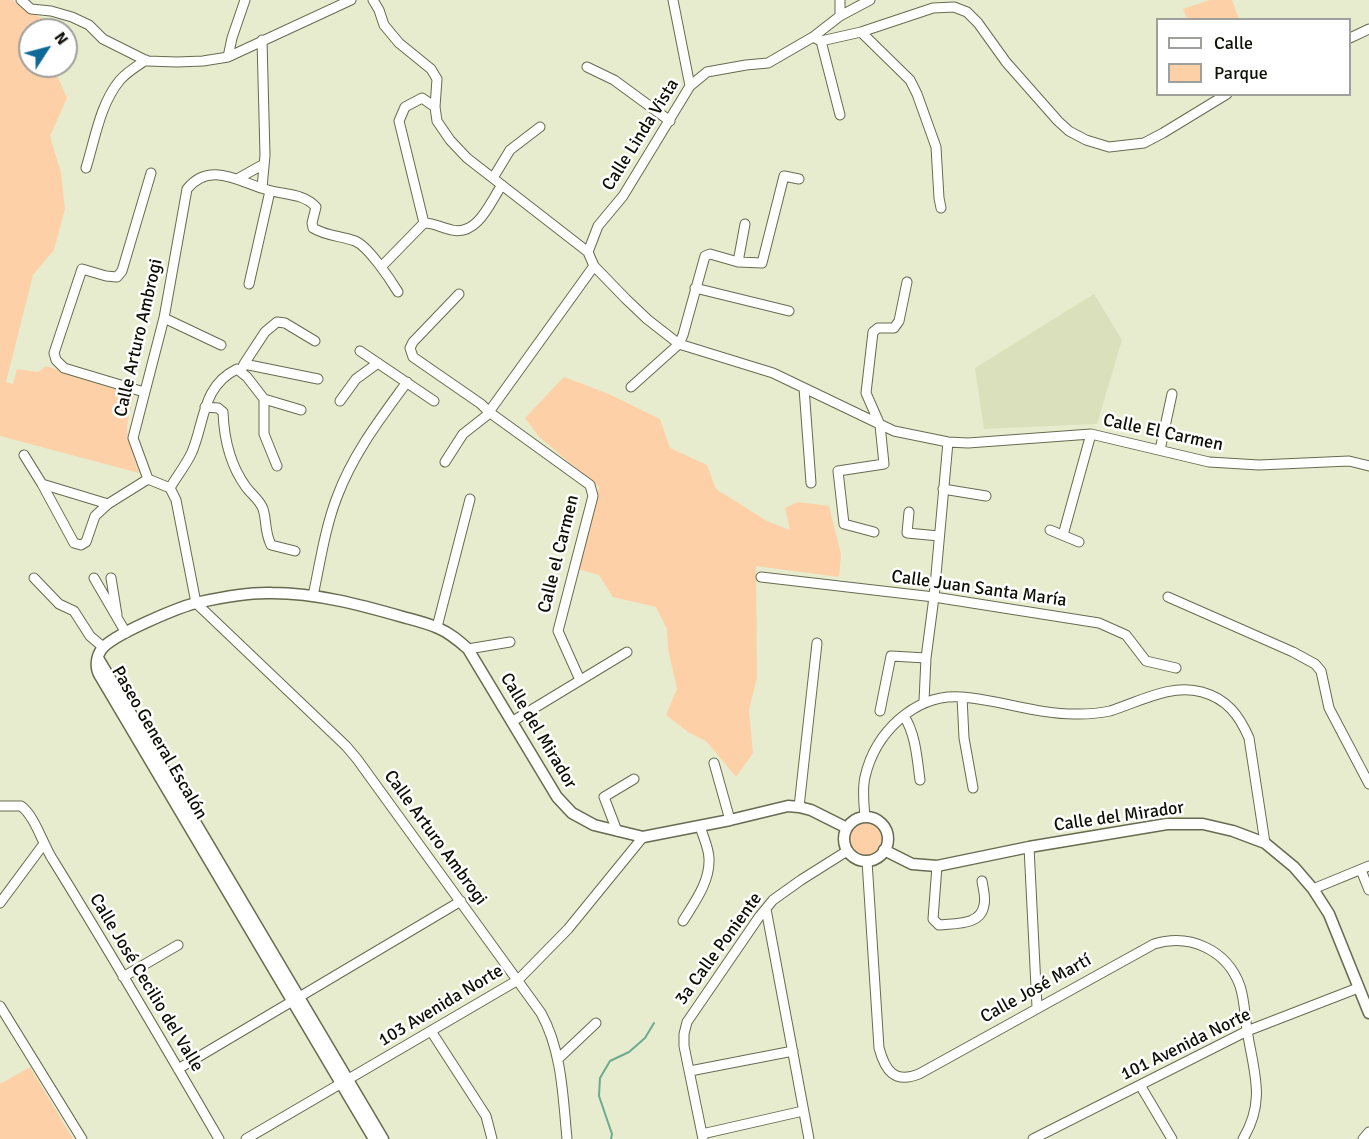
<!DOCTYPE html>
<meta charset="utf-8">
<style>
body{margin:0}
#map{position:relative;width:1369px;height:1139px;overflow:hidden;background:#e8ecce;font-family:Signika,sans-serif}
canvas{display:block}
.legend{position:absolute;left:1156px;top:18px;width:195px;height:78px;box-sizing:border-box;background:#fff;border:2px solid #9f9f9b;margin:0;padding:8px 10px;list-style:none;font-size:18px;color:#0e1006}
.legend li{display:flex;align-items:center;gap:12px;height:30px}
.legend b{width:30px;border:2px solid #9f9f9b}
.north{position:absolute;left:18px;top:18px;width:60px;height:60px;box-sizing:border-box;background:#fff;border:2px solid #9f9f9b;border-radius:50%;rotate:54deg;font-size:16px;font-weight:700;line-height:24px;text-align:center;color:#0e1006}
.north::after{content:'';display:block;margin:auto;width:21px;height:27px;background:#0e6998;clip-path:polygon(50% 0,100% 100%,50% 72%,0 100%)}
</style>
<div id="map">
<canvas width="1369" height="1139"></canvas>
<ul class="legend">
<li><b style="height:8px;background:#fff"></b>Calle</li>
<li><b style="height:16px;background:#fdd0a7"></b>Parque</li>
</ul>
<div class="north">N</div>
</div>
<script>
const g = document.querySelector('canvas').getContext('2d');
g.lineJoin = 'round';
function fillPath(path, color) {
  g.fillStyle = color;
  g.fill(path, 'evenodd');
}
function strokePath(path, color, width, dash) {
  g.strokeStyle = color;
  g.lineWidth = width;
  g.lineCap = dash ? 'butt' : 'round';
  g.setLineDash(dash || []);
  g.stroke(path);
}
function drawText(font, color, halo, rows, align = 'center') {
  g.font = font + ' Signika,sans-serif';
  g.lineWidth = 5;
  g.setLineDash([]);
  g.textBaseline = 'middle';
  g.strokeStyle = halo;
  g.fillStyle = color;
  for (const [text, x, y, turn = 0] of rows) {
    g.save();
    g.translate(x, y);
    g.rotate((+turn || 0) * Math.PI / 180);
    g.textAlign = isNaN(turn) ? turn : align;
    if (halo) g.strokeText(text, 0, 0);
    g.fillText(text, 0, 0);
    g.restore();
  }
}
const built = new Path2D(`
 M1094,294L1122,340L1097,424L984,429L975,368Z`);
const green = new Path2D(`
 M0,0H13L35,15L63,27V30H30V66H53L67,98L50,136L61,173L65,209L54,250L33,275L6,382L13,384L17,369L38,372L46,366L134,394L127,426L128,439L139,473L0,436Z
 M1210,0H1232L1239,19H1187L1183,9Z
 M564,377L609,394L660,419L670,448L707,465L716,489L767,521L790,530L785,508L798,502L829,506L841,554L839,577L756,566L757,678L749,710L753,753L736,777L707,742L688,732L666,715L677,689L668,649L667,629L656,607L613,597L599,575L574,568L599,487L539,437L525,418Z
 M848 839a17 17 0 1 1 34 0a17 17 0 1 1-34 0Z
 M30,1067L73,1139H0V1084Z`);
const stream = new Path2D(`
 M611,1139L612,1134L599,1096L600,1078L610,1061L629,1052L645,1038L654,1023`);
const minor = new Path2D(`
 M21,0L31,9L51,11L72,17L89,25L103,39L147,61L177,62L203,61L228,57L351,0
 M373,0L379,10L384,25L399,43L431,69L437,79L435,107L437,121L450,140L467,158L588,252L594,266L626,299L647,319L679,344L773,373L894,431L948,442L968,443L1091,434L1209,462L1259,465L1349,461L1369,466
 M673,0L690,86
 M840,16V0
 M861,32L910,80L917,94L936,147L939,198L941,208
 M813,37L821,41L861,32L933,8L954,7L967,12L978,23L1006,62L1058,121L1069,131L1086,140L1109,147L1144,143L1163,133L1227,94
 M1350,38L1369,29
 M262,40L265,155L262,188
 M821,41L840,115
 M228,57L232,38L245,0
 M587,67L614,80L670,121
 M86,168C95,139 100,104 120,80C127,72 137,66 146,60
 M239,178L264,164
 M493,178L510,150L540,127
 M424,223L399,121L405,107L422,98L435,107
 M588,252L598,226L623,196L690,86L707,72L746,65L768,63L813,37L840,16L870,0
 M738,262L745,224
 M381,267L424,223C435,223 441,228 452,230C478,236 490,202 502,185
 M249,284L270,191
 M695,288L789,311
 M398,292C390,279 368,246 355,241C341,236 326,236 313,228L312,223L316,207C303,193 285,195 268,190C241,183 210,160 187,189L164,318L133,438L148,479L170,488L176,500L196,603L346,746L357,759L541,1013C562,1051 563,1097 567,1139
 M459,294L413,342L410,348L413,357L481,404L489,412L590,485L593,496L558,631L580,680
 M164,318L221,345
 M360,351L434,401
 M244,364L265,332L277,322L285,323L315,341
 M242,369L244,364L318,379
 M631,387L679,344L683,335L705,256L710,254L738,262L762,263L784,176L799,179
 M804,388L811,483
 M144,392L64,368L56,360L54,353L82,269L106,276L117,277L122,271L151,173
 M264,399V434L277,466
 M340,401L356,379L378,363
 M205,407L218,408L223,412C224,439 230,465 246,487C251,494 260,500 263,509C267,521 264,530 271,545L295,551
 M1160,450L1172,394
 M24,455L42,484
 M445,462L463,434L486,416L594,266
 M170,488C177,476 186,465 192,452C205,421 202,386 237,369L247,377L264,399L301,410
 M943,489L986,496
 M108,504L42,484L74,543L81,545L86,542L95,516L108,504L148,479
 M909,512L907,533L939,536
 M1050,530L1079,542
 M874,532L844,524L838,471L884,464L880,425L866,393L873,332L878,328H894L899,321L907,282
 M1063,535L1091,434
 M761,577L934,597L1099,623L1126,635L1146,661L1176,668
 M34,578L59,604L74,611L90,636L103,647
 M94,578L126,633
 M111,578L117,615
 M313,596C320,563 325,528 337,497C353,454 380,419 407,382
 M1168,597L1293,652L1315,664L1321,671L1329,708L1369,784
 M437,627L470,499
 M468,649L510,642
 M962,697L964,738L973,788
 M924,701L926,658L934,597L948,442
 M880,711L891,656L926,658
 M904,716C916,735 917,759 920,780
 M513,721L627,652
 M714,763L730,820
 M0,806H21C35,816 43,845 53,860C110,952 165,1046 219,1139
 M799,807L817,643
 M865,817C864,804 862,790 865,777C875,733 915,693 962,697C1001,700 1039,715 1078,714C1088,714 1101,713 1110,711C1139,702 1171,683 1202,692C1227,699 1239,715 1249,738L1265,843
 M617,831L604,797L634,779
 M1029,847L1037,1007
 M867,861L879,1048C885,1070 894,1084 919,1074L1154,944C1190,933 1227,950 1240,986C1245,1001 1245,1020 1248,1036C1255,1076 1265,1102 1243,1139
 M937,866L933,919L939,925C954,923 981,926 984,905C986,898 983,888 982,881
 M1361,870L1369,890
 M1313,889L1369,866
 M0,903L43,845
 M766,909L809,1139
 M683,921C694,903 710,882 709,859C709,848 703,837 700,826
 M123,977L178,945
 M0,1006L82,1139
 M431,1031L486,1116L492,1139
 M558,1059L596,1023
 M178,1069L461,901
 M690,1071L793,1051
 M1140,1085L1172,1139
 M702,1134L803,1111
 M246,1139L518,980L568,929L643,837
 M703,1139L684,1046V1034L687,1022L759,917L773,900L801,880L847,851
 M1033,1139L1247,1031L1358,988
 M1363,1139L1369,1132`);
const tertiary = new Path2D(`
 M98,658L383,1139
 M844 839a22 22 0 1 1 44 0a22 22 0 1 1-44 0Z
 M884,850L912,864L937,866L1029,847L1167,824H1203L1233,831L1265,843L1294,867L1313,889L1329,914L1369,1013
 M374,1139L100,676C95,668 96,658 101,650C111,635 181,606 200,602C223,597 248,592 272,593C317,593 361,605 403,617C414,620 427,623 438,628C450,633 459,641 468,649L557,797L572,813L594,825L643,837L730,820L788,806L799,807L811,810L847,828`);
const streetNames = [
 ["Calle Linda Vista",641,135,-58],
 ["Calle Arturo Ambrogi",139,338,-77],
 ["Calle El Carmen",1163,433,12],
 ["Calle el Carmen",559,554,-76],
 ["Calle Juan Santa María",979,589,8],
 ["Calle del Mirador",538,731,59],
 ["Paseo General Escalón",159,743,60],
 ["Calle del Mirador",1119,817,-8],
 ["Calle Arturo Ambrogi",435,838,54],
 ["3a Calle Poniente",719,949,-54],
 ["Calle José Cecilio del Valle",146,983,59],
 ["Calle José Martí",1036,989,-29],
 ["103 Avenida Norte",441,1006,-31],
 ["101 Avenida Norte",1186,1045,-26]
];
fillPath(built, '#dae0bb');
fillPath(green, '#fdd0a7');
strokePath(stream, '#6cab8f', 2);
strokePath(minor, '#676b50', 11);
strokePath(tertiary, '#676b50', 13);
strokePath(minor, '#fff', 9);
strokePath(tertiary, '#fff', 10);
drawText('18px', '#0e1006', '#fff', streetNames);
</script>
